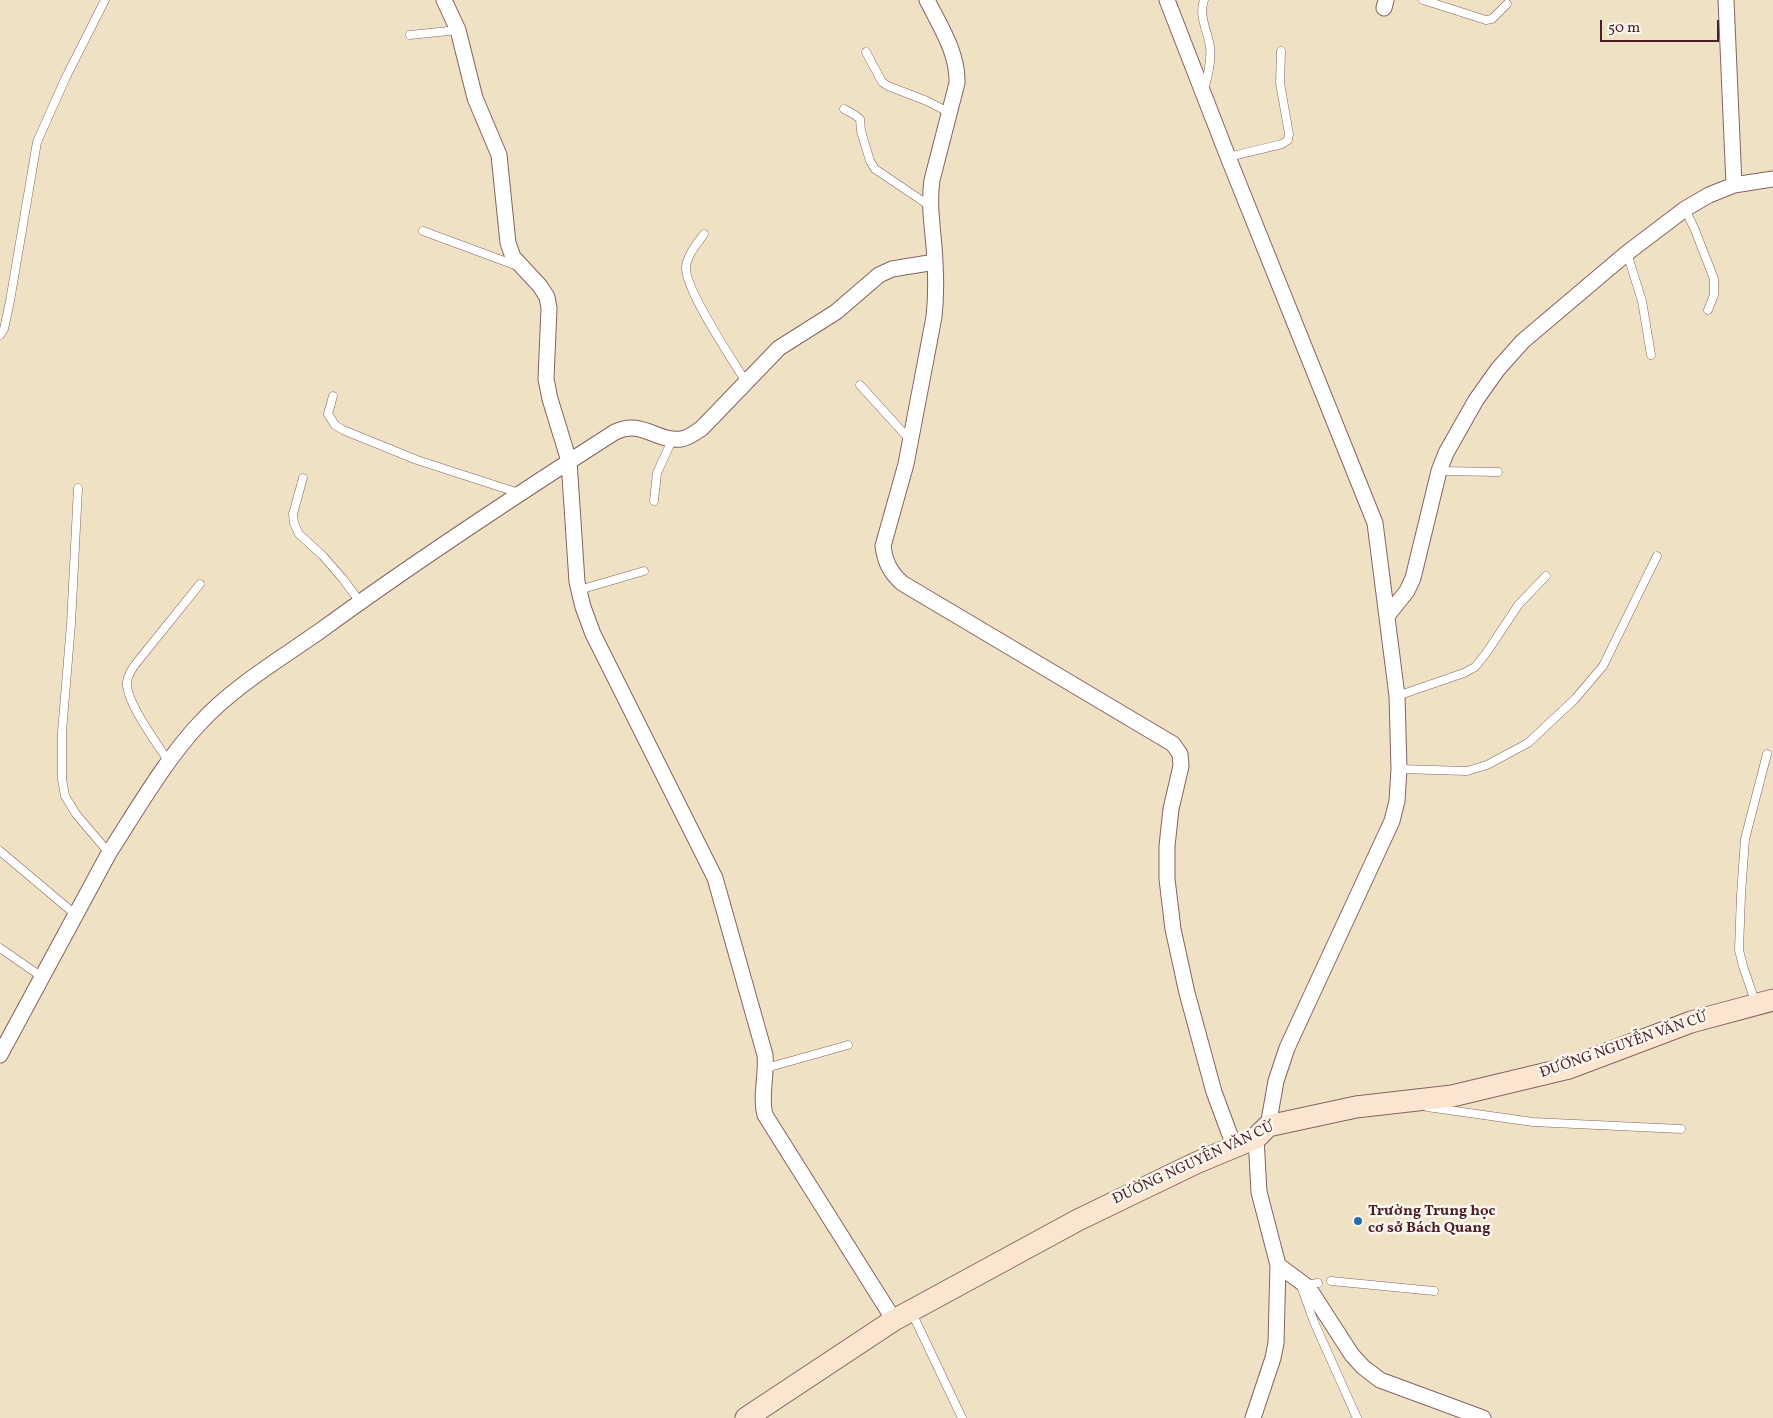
<!DOCTYPE html>
<meta charset="utf-8">
<style>
body{margin:0}
#map{position:relative;width:1773px;height:1418px;overflow:hidden;background:#efe2c4;font-family:Vollkorn,serif}
canvas{display:block}
.scale{position:absolute;left:1600px;top:20px;width:119px;height:22px;box-sizing:border-box;border:2px solid #4a1f2b;border-top:0;padding-left:6px;font-size:15px;line-height:18px;white-space:nowrap;color:#4a1f2b;-webkit-text-stroke:4px #fbf7ec;paint-order:stroke}
</style>
<div id="map">
<canvas width="1773" height="1418"></canvas>
<div class="scale">50 m</div>
</div>
<script>
const g = document.querySelector('canvas').getContext('2d');
g.lineJoin = 'round';
function strokePath(path, color, width, dash) {
  g.strokeStyle = color;
  g.lineWidth = width;
  g.lineCap = dash ? 'butt' : 'round';
  g.setLineDash(dash || []);
  g.stroke(path);
}
function drawText(font, color, halo, rows, align = 'center') {
  g.font = font + ' Vollkorn,serif';
  g.lineWidth = 5;
  g.setLineDash([]);
  g.textBaseline = 'middle';
  g.strokeStyle = halo;
  g.fillStyle = color;
  for (const [text, x, y, turn = 0] of rows) {
    g.save();
    g.translate(x, y);
    g.rotate((+turn || 0) * Math.PI / 180);
    g.textAlign = isNaN(turn) ? turn : align;
    if (halo) g.strokeText(text, 0, 0);
    g.fillText(text, 0, 0);
    g.restore();
  }
}
const lane = new Path2D(`
 M1423,0L1486,20L1492,19L1507,4
 M410,35L458,30
 M866,52L882,82L888,86L927,101L950,113
 M1204,91C1207,78 1212,61 1210,47C1208,31 1198,16 1204,0
 M844,109L855,115L860,119L861,131L870,161L875,169L930,206
 M1228,157L1282,144L1288,140L1289,134L1280,83L1281,51
 M1685,209L1695,230L1714,279V295L1708,310
 M423,231L515,265
 M704,234C697,244 687,255 686,267C684,288 733,361 746,382
 M1627,253L1642,301L1651,355
 M0,335L4,329L10,301L37,142L66,77L105,0
 M860,385L910,440
 M333,396L328,414L335,425L343,430L417,460L519,493
 M1439,471L1498,472
 M303,478L293,514L294,523L299,534L323,556L343,579L360,602
 M78,488L71,624L62,732V779L65,796L76,814L109,853
 M654,501L657,473L673,438
 M579,590L644,571
 M1397,696L1464,673L1475,667L1487,652L1519,604L1546,576
 M169,762C158,745 125,701 127,682C128,674 133,667 138,661L200,584
 M1399,769L1467,771L1487,765L1528,743L1575,699L1603,666L1657,556
 M0,851L76,915
 M0,948L42,977
 M1756,1004L1743,966L1739,950L1741,895L1745,839L1767,754
 M766,1068L848,1045
 M1427,1107L1533,1122L1681,1129
 M1331,1281L1434,1291
 M1305,1285L1318,1283
 M1301,1286L1314,1322L1357,1418
 M912,1313L962,1418`);
const street = new Path2D(`
 M444,0L458,30L475,98L499,155L508,243L513,257L540,286L547,297L549,308L546,379L550,399L569,461L577,582L583,607L593,634L715,878L765,1055C767,1075 760,1096 765,1115L894,1320
 M927,0C940,26 958,53 957,83L932,180C928,208 934,234 935,262C936,280 936,299 934,317L906,464L883,546C885,562 890,572 902,583L1173,744L1180,754L1181,766L1171,809L1167,846V879L1173,929L1187,993L1214,1092L1234,1146
 M1167,0L1228,157L1375,523L1397,696L1399,769L1397,801L1392,821L1287,1048L1276,1081L1268,1126
 M1726,0L1734,185
 M1384,8L1386,0
 M1387,616L1407,591L1413,578L1439,471L1446,453L1476,400L1498,369L1523,341L1627,253L1685,209L1709,195L1734,185L1773,179
 M0,1055L109,853C136,811 166,759 200,723C233,687 280,659 320,631C416,561 515,496 615,432C642,419 656,442 681,439C689,438 696,432 702,428L779,348L836,312L879,275L892,269L935,262
 M1278,1265L1305,1285L1312,1293L1352,1355L1363,1367L1380,1380L1483,1418
 M1253,1418L1273,1358L1276,1343L1278,1265L1259,1192L1256,1138`);
const secondary = new Path2D(`
 M746,1418L894,1320L1078,1220L1196,1163L1256,1138L1268,1126L1356,1107L1452,1096L1569,1068L1691,1022L1773,1000`);
const markers = [
 [1358,1221,5,"#1f6fb2"]
];
const streetNames = [
 ["ĐƯỜNG NGUYỄN VĂN CỪ",1624,1046,-19],
 ["ĐƯỜNG NGUYỄN VĂN CỪ",1194,1164,-25]
];
const poiNames = [
 ["Trường Trung học",1368,1212],
 ["cơ sở Bách Quang",1368,1229]
];
strokePath(lane, '#846361', 9);
strokePath(street, '#846361', 17);
strokePath(secondary, '#846361', 23);
strokePath(lane, '#fff', 8);
strokePath(street, '#fff', 15);
strokePath(secondary, '#fce5d0', 21);
for (const [x, y, r, color] of markers) {
  const dot = new Path2D();
  dot.arc(x, y, r, 0, 2 * Math.PI);
  g.fillStyle = color;
  g.fill(dot);
  strokePath(dot, '#fbf7ec', 2);
}
drawText('15px', '#4a1f2b', '#fbf7ec', streetNames);
drawText('bold 15px', '#4a1f2b', '#fbf7ec', poiNames, 'left');
</script>
